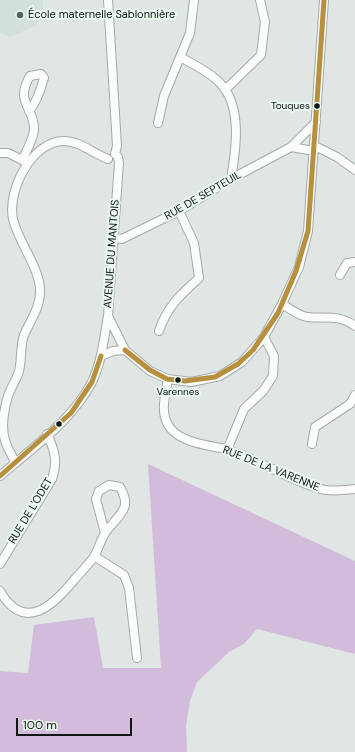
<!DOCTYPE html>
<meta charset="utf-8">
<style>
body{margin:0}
#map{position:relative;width:355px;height:752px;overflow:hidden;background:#e0e6e3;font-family:"DM Sans",sans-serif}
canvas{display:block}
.scale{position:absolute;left:16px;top:718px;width:116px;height:18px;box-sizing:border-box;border:2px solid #111513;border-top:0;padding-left:5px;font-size:12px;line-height:14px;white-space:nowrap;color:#111513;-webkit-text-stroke:3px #e9f7ef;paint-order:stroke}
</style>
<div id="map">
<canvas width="355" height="752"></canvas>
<div class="scale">100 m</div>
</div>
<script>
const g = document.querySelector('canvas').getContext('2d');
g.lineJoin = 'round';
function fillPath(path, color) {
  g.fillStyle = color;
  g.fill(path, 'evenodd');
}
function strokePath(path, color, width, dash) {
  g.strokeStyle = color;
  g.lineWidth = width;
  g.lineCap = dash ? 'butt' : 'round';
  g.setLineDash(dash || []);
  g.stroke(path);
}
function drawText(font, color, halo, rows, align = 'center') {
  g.font = font + ' "DM Sans",sans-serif';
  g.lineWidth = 4;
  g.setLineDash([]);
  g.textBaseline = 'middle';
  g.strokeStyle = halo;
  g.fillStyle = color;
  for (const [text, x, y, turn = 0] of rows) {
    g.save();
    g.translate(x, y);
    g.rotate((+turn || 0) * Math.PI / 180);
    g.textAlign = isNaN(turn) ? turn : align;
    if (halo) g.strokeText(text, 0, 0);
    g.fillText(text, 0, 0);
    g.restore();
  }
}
const built = new Path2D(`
 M0,0H43V5L36,25L10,37L0,32Z`);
const forest = new Path2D(`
 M148,464L355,561V654L257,629L244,644L229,652L197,682L190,701L186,726L187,752H0V671L28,673L34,625L94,617L103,668H161Z`);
const minor = new Path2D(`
 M108,0L117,146L115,154L118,157L119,163L108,316L125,350L150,371L168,379L191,382L220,376L242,362L264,337L282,304L299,267L308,231L324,0
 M180,57C193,64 208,71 219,82C243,105 236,150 231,179
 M225,90L261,55L265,22L260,0
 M158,123L164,96L190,33L194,0
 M315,146L337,157L355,170
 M291,147L314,151
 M0,153H8L22,160
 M27,163L22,160C27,150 33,140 34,130C35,107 14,103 30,76L41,74L44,78C41,89 37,102 29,111
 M114,238L122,239L179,211L231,179L291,147L316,122
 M340,275L347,263L355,262
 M282,304C289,308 299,316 307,317C325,319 339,314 355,326
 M159,331C167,307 180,295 199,278L194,243L179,211
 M101,356L113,351L125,350
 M168,379C165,396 159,415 171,429C183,443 208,445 225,449C259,459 288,480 321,489C331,492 345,490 355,489
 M312,444L315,427L350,404L355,395
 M227,450L244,409L263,391L273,376L274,356L264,337
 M15,462C12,455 7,448 5,440C1,428 4,408 8,396C11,387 17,379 19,371C22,359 20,346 24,335C30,321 40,308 40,292C41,269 18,242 13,219C7,190 32,141 64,141C80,141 94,154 108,159
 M0,476C32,448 72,421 92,382C102,361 104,338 108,316
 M94,556L124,575L129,588L137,658
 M0,564L52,479C58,461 55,451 47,434
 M0,591C24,633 53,606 74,580C81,572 88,565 94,557C98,550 100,542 104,535C109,525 123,516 125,505C126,498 123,493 120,487L109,485L99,491L96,499L105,533`);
const bus1 = new Path2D(`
 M125,350L150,370L167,379L185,381L215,377L238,364L253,350L278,313L296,271L308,231L324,0
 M0,476L71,413L92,382L101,356`);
const markers = [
 [20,15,4,"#595e5c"],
 [317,106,3.5,"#111513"],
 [178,380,3.5,"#111513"],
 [59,424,3.5,"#111513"]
];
const busNames = [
 ["Touques",310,106],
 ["Varennes",178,392,"center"]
];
const poiNames = [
 ["École maternelle Sablonnière",28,15]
];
const streetNames = [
 ["RUE DE SEPTEUIL",203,196,-30],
 ["AVENUE DU MANTOIS",112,254,-86],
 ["RUE DE LA VARENNE",271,469,22],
 ["RUE DE L'ODET",31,511,-59]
];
fillPath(built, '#d1e0d8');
fillPath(forest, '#d3bcdb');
strokePath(minor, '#a5aaa8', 10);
strokePath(minor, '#fafbfb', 8);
strokePath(bus1, '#b7903d', 5);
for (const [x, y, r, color] of markers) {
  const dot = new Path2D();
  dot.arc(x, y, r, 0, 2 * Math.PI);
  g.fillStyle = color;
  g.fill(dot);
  strokePath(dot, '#e9f7ef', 1.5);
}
drawText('10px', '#111513', '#e9f7ef', busNames, 'right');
drawText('11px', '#111513', '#e9f7ef', poiNames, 'left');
drawText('11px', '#111513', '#e9f7ef', streetNames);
</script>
